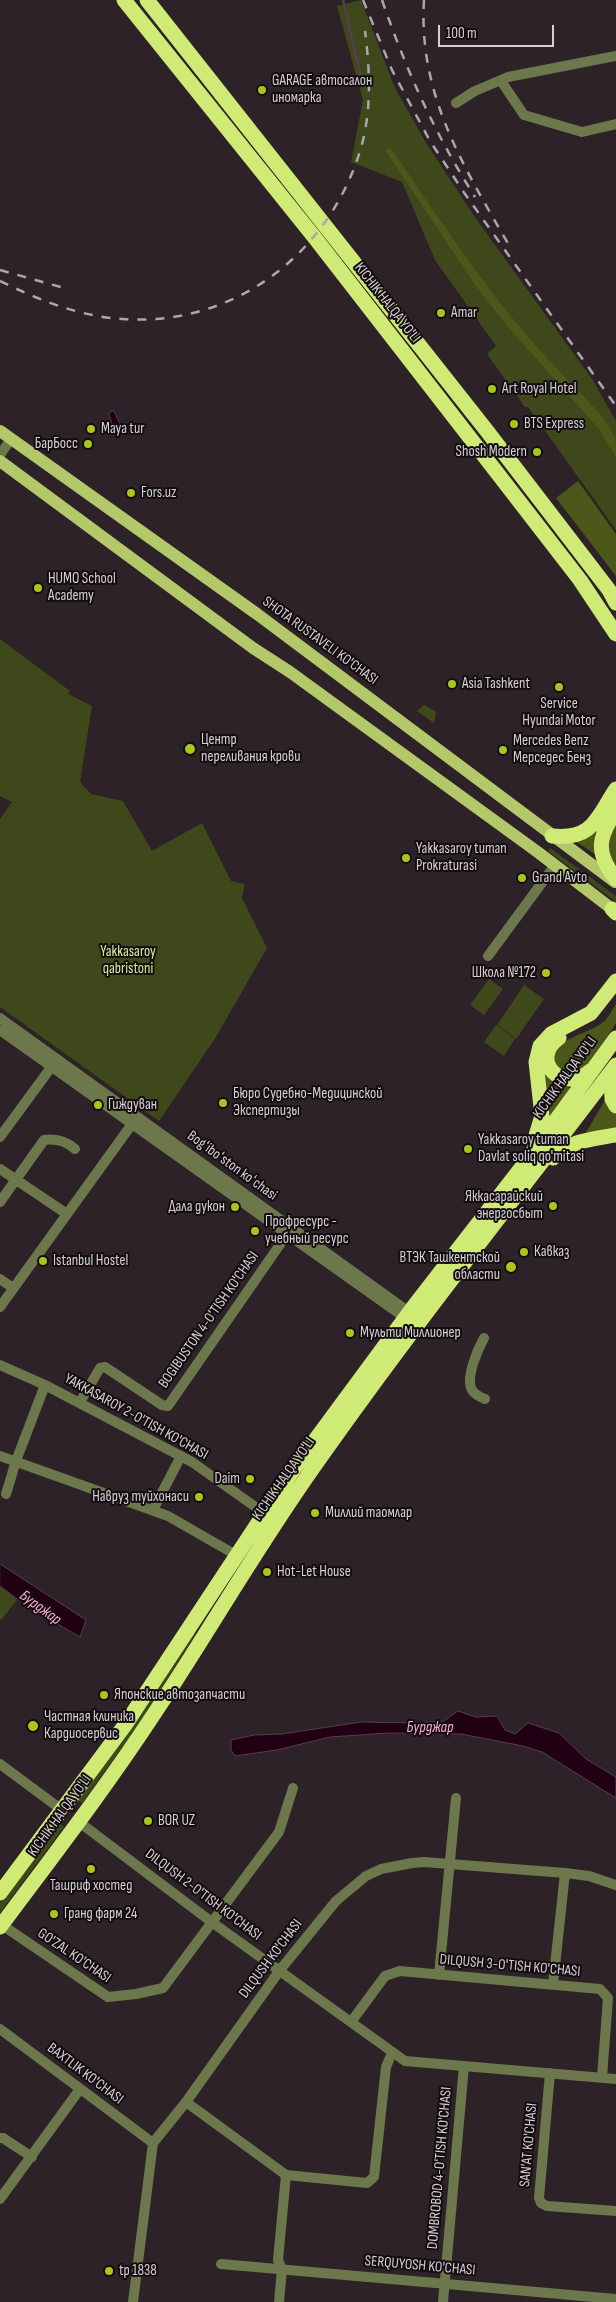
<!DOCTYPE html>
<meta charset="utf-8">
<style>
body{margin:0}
#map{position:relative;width:616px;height:2302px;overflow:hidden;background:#2d2227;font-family:"Sofia Sans Condensed",sans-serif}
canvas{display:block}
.scale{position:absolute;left:438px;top:25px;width:116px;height:22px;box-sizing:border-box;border:2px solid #d7cfd3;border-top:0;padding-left:6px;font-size:15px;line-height:18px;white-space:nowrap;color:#d7cfd3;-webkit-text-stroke:4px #120d10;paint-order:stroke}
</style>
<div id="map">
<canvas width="616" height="2302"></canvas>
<div class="scale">100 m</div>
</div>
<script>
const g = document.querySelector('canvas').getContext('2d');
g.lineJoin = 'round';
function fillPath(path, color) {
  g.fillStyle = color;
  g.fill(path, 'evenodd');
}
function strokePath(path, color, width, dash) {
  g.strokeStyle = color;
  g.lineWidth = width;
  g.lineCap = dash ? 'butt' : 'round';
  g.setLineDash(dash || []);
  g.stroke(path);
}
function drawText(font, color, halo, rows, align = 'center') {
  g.font = font + ' "Sofia Sans Condensed",sans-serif';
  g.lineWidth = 4;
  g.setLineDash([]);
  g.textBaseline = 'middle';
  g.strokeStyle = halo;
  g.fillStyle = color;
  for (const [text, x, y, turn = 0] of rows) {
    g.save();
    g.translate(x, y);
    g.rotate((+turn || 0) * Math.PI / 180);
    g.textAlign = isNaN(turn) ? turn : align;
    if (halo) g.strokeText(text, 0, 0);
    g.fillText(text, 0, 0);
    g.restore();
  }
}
const green = new Path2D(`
 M361,0L395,88L425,141L472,213L592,379L616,421V530L528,407H525L487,354L496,346L435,260L402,182L351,162L363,100L337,6Z
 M0,639L70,691L68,694L92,706L80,782L91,794L123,801L152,851L202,823L231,881L245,884L242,898L267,948L216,1037L159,1121L0,1007V819L12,802L0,796Z
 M424,705L435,711L436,714L434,723L417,711Z
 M550,848L616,896V902L548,851Z
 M489,979L503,989L484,1015L470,1005Z
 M524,985L544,999L516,1039L497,1025Z
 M496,1025L515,1039L504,1056L484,1042Z
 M0,1586L17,1600L1,1620L0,1619Z
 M193,1631L196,1633L140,1723L82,1803L77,1800Z
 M60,1823L64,1827L0,1913V1903Z`);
const forest = new Path2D(`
 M391,148C444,226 496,306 562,374C580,393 604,414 615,438C616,444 616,451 616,457L599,429L507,326L476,286L385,150Z
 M578,481L616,534V576L556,498Z
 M616,822V868C603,854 609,837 616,822Z
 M596,830L594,847L596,855L577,842Z
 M616,1004V1023L593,1060L583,1070L563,1074L551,1059C555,1039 587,1034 602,1023C608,1019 612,1010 616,1004Z
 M542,1057L556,1082L572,1089L550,1116L542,1073Z
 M605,1100L616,1115V1130L584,1136Z`);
const water = new Path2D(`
 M112,411H114L121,426L112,434L108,433L106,428L112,424L109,414Z
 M0,1564L86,1620L80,1637L28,1607L0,1586Z
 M458,1711L476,1717L497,1716L505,1730L515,1734L528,1723L559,1733L586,1759L616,1777V1798L542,1752L523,1746L461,1734L389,1733L330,1737L277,1750L235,1756L231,1750V1740L254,1735L282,1734L361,1722L417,1723L444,1721Z`);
const stream = new Path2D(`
 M343,0L362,81`);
const minor = new Path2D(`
 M501,81L524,115L582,132L616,124
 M456,103L475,91L508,77L616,56
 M0,455L11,439
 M488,956L555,865
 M0,1018L409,1312L413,1317
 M0,1030L408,1320
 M0,1137L55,1062
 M0,1169L67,1214
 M0,1202L44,1140C56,1138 66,1141 75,1149
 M0,1279L13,1288
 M0,1307L132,1124
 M484,1338C478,1349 465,1378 472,1390C475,1395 480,1397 485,1399
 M0,1365L45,1385L192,1462L264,1513
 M80,1402L100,1368L105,1367L162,1405L168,1406L290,1230
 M0,1456L168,1516L236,1555
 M6,1494L16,1461L45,1385
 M153,1510L181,1456
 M0,1764L62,1810
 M79,1822L213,1923L405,2061L616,2079
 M2,1925L108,1997L136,1994L163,1988L279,1832L293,1788
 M439,1975L456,1798
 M553,1984L565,1873
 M351,2022L385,1976L400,1971L600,1989L608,1998L602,2077
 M0,2029L153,2143
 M550,2073L539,2198L541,2203L547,2206L616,2211
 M186,2102L286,2175L367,2183L374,2177L386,2067L392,2053
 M0,2138H3L32,2157
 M0,2199L80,2089
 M221,2264L616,2299
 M133,2302L153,2143L186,2102L280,1970L336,1901L366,1876L381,1869L412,1863L424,1862L565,1873L589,1876L616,1885
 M279,2302L282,2269L278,2260L286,2175
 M443,2302L464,2066`);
const major = new Path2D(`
 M0,431L257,614L615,882
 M0,461L253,648L290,672L539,853L616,912`);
const highway = new Path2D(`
 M124,0L315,238L498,474L580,580L616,634
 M147,0L487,431L609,590L616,603
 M616,811C598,837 595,853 616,879
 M552,836C593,840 596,819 616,789
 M612,909L616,913
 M559,1038C528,1060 563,1095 590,1071
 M611,1072L612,1099L616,1106
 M534,1142L542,1116L536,1062L540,1046L551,1034L591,1013L616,981
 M553,1158C570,1140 593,1139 616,1135
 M0,1893L125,1725L293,1470L417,1302L521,1168L616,1038
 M0,1927C53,1856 107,1786 156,1711C211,1628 260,1542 318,1461C413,1326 516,1197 616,1065`);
const rail = new Path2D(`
 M363,0L392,70L430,141L465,194L616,406
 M382,0C407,72 434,132 475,197
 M424,0C418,95 464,167 510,247
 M0,270L64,288
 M0,281C39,300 78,316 122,319C233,327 328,255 360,151C372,113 370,70 365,31`);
const markers = [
 [262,90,5,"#a9c71a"],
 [441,313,5,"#a9c71a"],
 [492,389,5,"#a9c71a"],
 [514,424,5,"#a9c71a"],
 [91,429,5,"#a9c71a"],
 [88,444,5,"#a9c71a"],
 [537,452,5,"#a9c71a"],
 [131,493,5,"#a9c71a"],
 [38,588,5,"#a9c71a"],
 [452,684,5,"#a9c71a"],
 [559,687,5,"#a9c71a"],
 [190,749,6,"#a9c71a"],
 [503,750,5,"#a9c71a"],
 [406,858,5,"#a9c71a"],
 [522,878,5,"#a9c71a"],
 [546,973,5,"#a9c71a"],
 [223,1103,5,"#a9c71a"],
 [98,1105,5,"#a9c71a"],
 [468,1149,5,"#a9c71a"],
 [553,1206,5,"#a9c71a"],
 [235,1207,5,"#a9c71a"],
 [255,1231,5,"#a9c71a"],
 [524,1252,5,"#a9c71a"],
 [43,1261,5,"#a9c71a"],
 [511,1267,6,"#a9c71a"],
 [350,1333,5,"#a9c71a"],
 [250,1479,5,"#a9c71a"],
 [199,1497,5,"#a9c71a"],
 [315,1513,5,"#a9c71a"],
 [267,1572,5,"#a9c71a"],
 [104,1695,5,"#a9c71a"],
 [33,1726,6,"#a9c71a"],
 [148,1821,5,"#a9c71a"],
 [91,1869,5,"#a9c71a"],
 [54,1914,5,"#a9c71a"],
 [109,2271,5,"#a9c71a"]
];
const poiNames = [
 ["GARAGE автосалон",272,81],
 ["иномарка",272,98],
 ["Amar",451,313],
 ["Art Royal Hotel",502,389],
 ["BTS Express",524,424],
 ["Maya tur",101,429],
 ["БарБосс",78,444,"right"],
 ["Shosh Modern",527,452,"right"],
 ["Fors.uz",141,493],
 ["HUMO School",48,579],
 ["Academy",48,596],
 ["Asia Tashkent",462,684],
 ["Service",559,704,"center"],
 ["Hyundai Motor",559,721,"center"],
 ["Центр",201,740],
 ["переливания крови",201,757],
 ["Mercedes Benz",513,741],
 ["Мерседес Бенз",513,758],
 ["Yakkasaroy tuman",416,849],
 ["Prokraturasi",416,866],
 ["Grand Avto",532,878],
 ["Школа №172",536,973,"right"],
 ["Бюро Судебно-Медицинской",233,1094],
 ["Экспертизы",233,1111],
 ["Гиждуван",108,1105],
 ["Yakkasaroy tuman",478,1140],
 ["Davlat soliq qo'mitasi",478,1157],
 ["Яккасарайский",543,1197,"right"],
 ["энергосбыт",543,1214,"right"],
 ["Дала дукон",225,1207,"right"],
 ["Профресурс -",265,1222],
 ["учебный ресурс",265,1239],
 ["Кавказ",534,1252],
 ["ВТЭК Ташкентской",500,1258,"right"],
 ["области",500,1275,"right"],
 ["Istanbul Hostel",53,1261],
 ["Мульти Миллионер",360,1333],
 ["Daim",240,1479,"right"],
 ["Навруз туйхонаси",189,1497,"right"],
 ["Миллий таомлар",325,1513],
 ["Hot-Let House",277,1572],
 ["Японские автозапчасти",114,1695],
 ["Частная клиника",44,1717],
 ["Кардиосервис",44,1734],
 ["BOR UZ",158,1821],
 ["Ташриф хостед",91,1886,"center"],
 ["Гранд фарм 24",64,1914],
 ["tp 1838",119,2271]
];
const streetNames = [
 ["KICHIK HALQA YO'LI",387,303,52],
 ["SHOTA RUSTAVELI KO'CHASI",320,641,36],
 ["KICHIK HALQA YO'LI",565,1078,-54],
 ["Bogʻiboʻston koʻchasi",232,1166,36],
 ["BOGIBUSTON 4-O'TISH KO'CHASI",209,1320,-55],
 ["YAKKASAROY 2-O'TISH KO'CHASI",136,1417,29],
 ["KICHIK HALQA YO'LI",284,1479,-55],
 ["KICHIK HALQA YO'LI",60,1816,-54],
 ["DILQUSH 2-O'TISH KO'CHASI",203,1895,37],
 ["GO'ZAL KO'CHASI",74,1956,34],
 ["DILQUSH KO'CHASI",271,1959,-53],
 ["DILQUSH 3-O'TISH KO'CHASI",510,1966,5],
 ["BAXTLIK KO'CHASI",85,2074,37],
 ["SAN'AT KO'CHASI",529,2145,-85],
 ["DOMBROBOD 4-O'TISH KO'CHASI",440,2168,-85],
 ["SERQUYOSH KO'CHASI",420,2266,5]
];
const parkNames = [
 ["Yakkasaroy",128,952],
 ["qabristoni",128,969]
];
const waterNames = [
 ["Бурджар",40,1608,36],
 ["Бурджар",430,1728]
];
fillPath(green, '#3e481b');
fillPath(forest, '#4b581a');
fillPath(water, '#210013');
strokePath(water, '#583e4d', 1);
strokePath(stream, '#583e4d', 2.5);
strokePath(minor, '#6c774b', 10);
strokePath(major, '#b3c969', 12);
strokePath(highway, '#cfea75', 15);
strokePath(rail, '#afa6aa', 2.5, [9, 9]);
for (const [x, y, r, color] of markers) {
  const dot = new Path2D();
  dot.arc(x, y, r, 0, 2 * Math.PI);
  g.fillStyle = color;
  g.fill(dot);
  strokePath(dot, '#120d10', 2);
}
drawText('15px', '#d7cfd3', '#120d10', poiNames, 'left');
drawText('15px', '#d7cfd3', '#120d10', streetNames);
drawText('15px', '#d9ef95', '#120d10', parkNames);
drawText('italic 16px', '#ffa7d3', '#120d10', waterNames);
</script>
